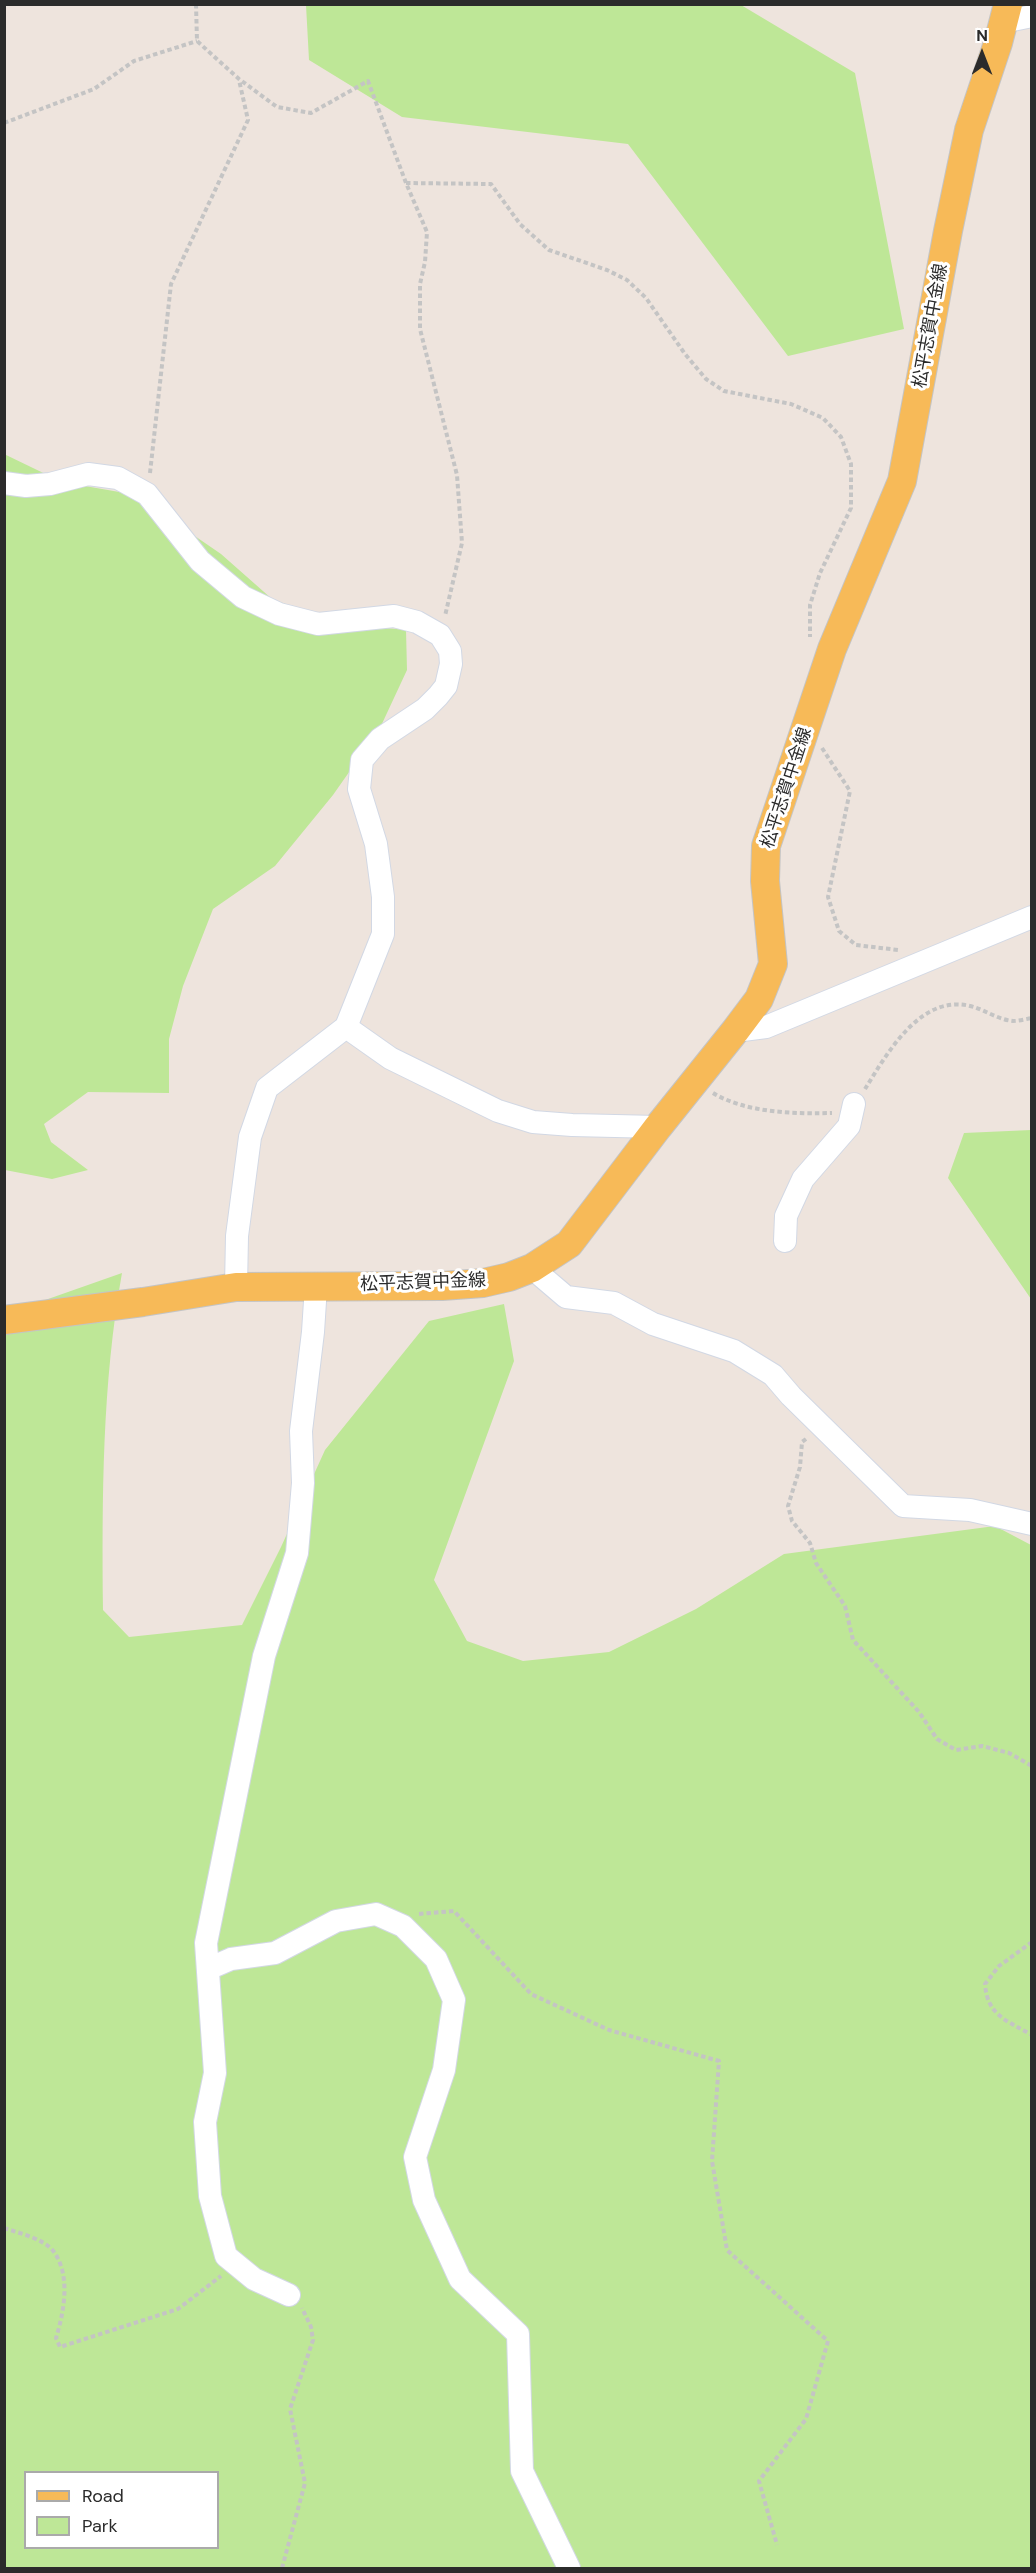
<!DOCTYPE html>
<meta charset="utf-8">
<style>
body{margin:0}
#map{position:relative;width:1036px;height:2573px;overflow:hidden;background:#eee4dd;font-family:"DM Sans",sans-serif}
canvas{display:block}
.frame{position:absolute;inset:0;border:6px solid #2b2b2b;pointer-events:none}
.legend{position:absolute;left:24px;top:2471px;width:195px;height:78px;box-sizing:border-box;background:#fff;border:2px solid #aaa;margin:0;padding:8px 10px;list-style:none;font-size:18px;color:#2b2b2b}
.legend li{display:flex;align-items:center;gap:12px;height:30px}
.legend b{width:30px;border:2px solid #aaa}
.north{position:absolute;left:952px;top:24px;width:60px;height:60px;-webkit-text-stroke:4px #fff;paint-order:stroke;rotate:0deg;font-size:16px;font-weight:700;line-height:24px;text-align:center;color:#2b2b2b}
.north::after{content:'';display:block;margin:auto;width:21px;height:27px;background:#2b2b2b;clip-path:polygon(50% 0,100% 100%,50% 72%,0 100%)}
</style>
<div id="map">
<canvas width="1036" height="2573"></canvas>
<div class="frame"></div>
<ul class="legend">
<li><b style="height:8px;background:#f7ba58"></b>Road</li>
<li><b style="height:16px;background:#bee797"></b>Park</li>
</ul>
<div class="north">N</div>
</div>
<script>
const g = document.querySelector('canvas').getContext('2d');
g.lineJoin = 'round';
function fillPath(path, color) {
  g.fillStyle = color;
  g.fill(path, 'evenodd');
}
function strokePath(path, color, width, dash) {
  g.strokeStyle = color;
  g.lineWidth = width;
  g.lineCap = dash ? 'butt' : 'round';
  g.setLineDash(dash || []);
  g.stroke(path);
}
function drawText(font, color, halo, rows, align = 'center') {
  g.font = font + ' "DM Sans","Noto Sans JP",sans-serif';
  g.lineWidth = 6;
  g.setLineDash([]);
  g.textBaseline = 'middle';
  g.strokeStyle = halo;
  g.fillStyle = color;
  for (const [text, x, y, turn = 0] of rows) {
    g.save();
    g.translate(x, y);
    g.rotate((+turn || 0) * Math.PI / 180);
    g.textAlign = isNaN(turn) ? turn : align;
    if (halo) g.strokeText(text, 0, 0);
    g.fillText(text, 0, 0);
    g.restore();
  }
}
const green = new Path2D(`
 M306,5H741L855,73L904,329L788,356L628,144L402,117L309,60Z
 M4,454L62,482L125,493L173,521L221,554L272,599L337,623L406,630L407,670L380,728L333,795L275,866L213,909L183,986L169,1039V1093L88,1092L44,1124L51,1142L88,1170L52,1179L5,1170Z
 M1031,1130H1032L1031,1299L948,1178L964,1133Z
 M122,1273C102,1384 102,1498 103,1610L129,1637L242,1625L281,1547L325,1450L429,1321L504,1304L514,1361L434,1580L467,1641L523,1661L609,1652L696,1609L784,1554L995,1526L1031,1545V2568H5L4,1323L31,1305ZM26,2472H218V2548H26Z`);
const path = new Path2D(`
 M196,4L197,41L239,79L277,107L311,113L368,81L406,183L427,232L425,262L420,284V329L457,475L462,543L445,616
 M4,123L94,89L134,61L197,41
 M406,183L491,184L520,224L549,250L607,270L627,280L646,298L685,354L706,379L724,391L791,404L823,418L841,437L851,464V508L820,573L810,605V637
 M150,473L171,284L248,120L239,80
 M822,748L850,791L828,897L839,931L856,945L898,950
 M865,1089C888,1052 922,991 974,1007C986,1011 1000,1020 1013,1021C1019,1021 1026,1019 1032,1018
 M713,1093C746,1113 795,1114 832,1113
 M806,1439L802,1442L800,1467L788,1506L792,1521L810,1543L816,1563L845,1606L853,1640L919,1712L937,1739L956,1750L982,1746L1009,1753L1032,1766
 M419,1914L454,1911L531,1994L609,2030L719,2061L712,2161L727,2250L828,2341L806,2419L759,2481L777,2545
 M1032,1942L999,1966L985,1984C987,2015 1007,2021 1032,2035
 M4,2228C19,2233 45,2239 54,2252C71,2276 64,2312 56,2338L60,2347L178,2309L221,2276
 M282,2568L305,2483L290,2409L313,2340L311,2327L302,2308`);
const minor = new Path2D(`
 M1003,22L1032,16
 M4,483L26,486L50,484L88,474L118,478L147,494L200,561L243,597L279,614L318,624L394,616L417,622L440,635L450,651L451,664L446,686L438,696L425,709L380,739L362,760L359,789L376,844L383,897V934L346,1027L267,1088L250,1137L237,1236L236,1287
 M346,1027L390,1058L498,1111L533,1122L572,1125L658,1127
 M735,1031L766,1027L1032,917
 M785,1241L786,1216L803,1179L849,1126L854,1104
 M532,1268L566,1297L614,1303L653,1324L734,1351L773,1375L791,1396L903,1506L970,1510L1032,1524
 M208,1969L231,1959L275,1953L336,1921L376,1914L403,1926L436,1959L454,2000L444,2070L415,2157L424,2200L460,2279L518,2334L522,2471L569,2568
 M289,2295L254,2279L226,2256L210,2196L205,2122L215,2073L206,1943L264,1656L297,1553L303,1483L301,1431L313,1332L316,1286`);
const major = new Path2D(`
 M4,1320L143,1302L236,1287L442,1286L483,1283L509,1277L532,1268L569,1244L658,1127L735,1031L759,999L773,964L765,881L766,846L832,649L902,481L948,231L969,130L998,43L1008,4`);
const streetNames = [
 ["松平志賀中金線",931,326,-80],
 ["松平志賀中金線",787,788,-72],
 ["松平志賀中金線",423,1283,-2]
];
fillPath(green, '#bee797');
strokePath(minor, '#d2d8e4', 24);
strokePath(major, '#c4c4c4', 30);
strokePath(path, '#c4c4c4', 4, [4.5, 3]);
strokePath(minor, '#fff', 22);
strokePath(major, '#f7ba58', 28);
drawText('18px', '#2b2b2b', '#fff', streetNames);
</script>
